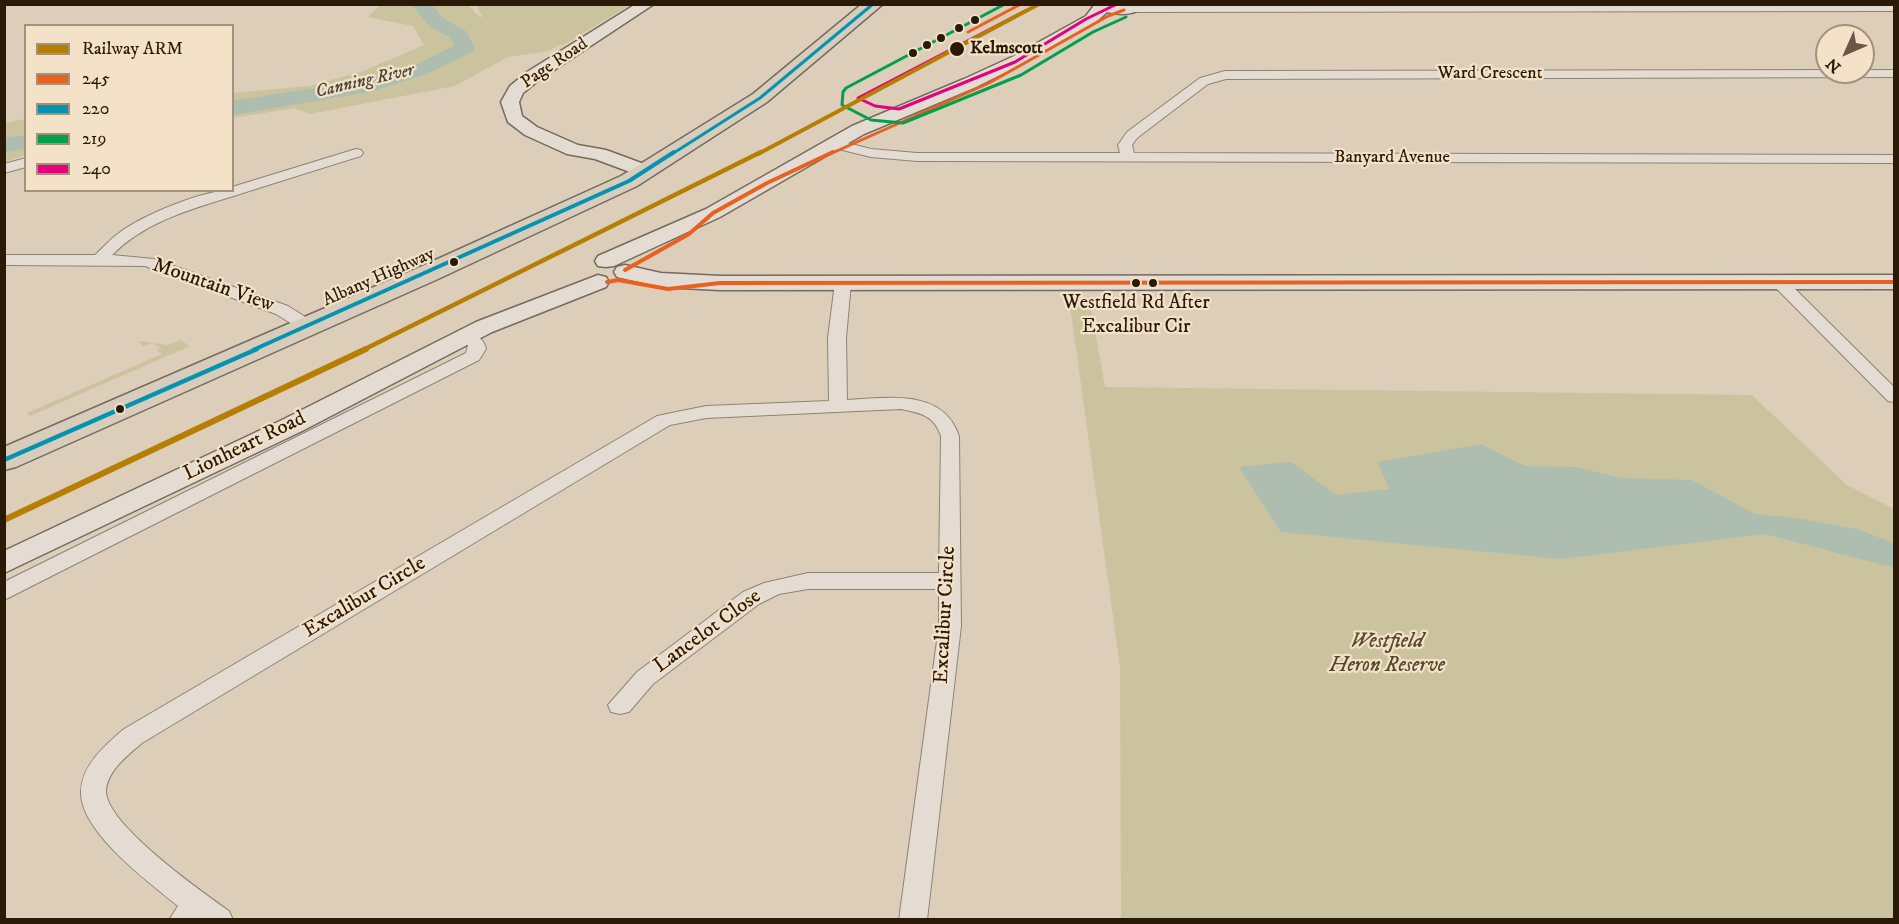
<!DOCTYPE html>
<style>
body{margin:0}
#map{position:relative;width:1899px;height:924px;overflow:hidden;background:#ddceba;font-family:"IM FELL DW Pica",serif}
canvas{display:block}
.frame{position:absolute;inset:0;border:6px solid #2a1906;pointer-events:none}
.legend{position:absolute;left:24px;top:24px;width:210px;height:168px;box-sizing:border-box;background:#f3e1c8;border:2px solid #a3917a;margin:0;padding:8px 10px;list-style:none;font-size:18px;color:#2a1906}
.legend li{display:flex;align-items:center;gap:12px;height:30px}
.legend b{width:30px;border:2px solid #a3917a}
.north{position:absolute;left:1815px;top:24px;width:60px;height:60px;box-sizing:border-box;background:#f3e1c8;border:2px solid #a3917a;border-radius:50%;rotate:225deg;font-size:16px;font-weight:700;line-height:24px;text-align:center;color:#2a1906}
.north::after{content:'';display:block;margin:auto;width:21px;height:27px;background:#695845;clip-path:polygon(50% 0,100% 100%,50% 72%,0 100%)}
</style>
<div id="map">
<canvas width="1899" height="924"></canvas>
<div class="frame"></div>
<ul class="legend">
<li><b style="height:8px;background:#b67e02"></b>Railway ARM</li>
<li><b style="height:8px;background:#e86121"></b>245</li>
<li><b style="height:8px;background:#0693b0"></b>220</li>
<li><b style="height:8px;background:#029f4d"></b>219</li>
<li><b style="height:8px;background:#e5007d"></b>240</li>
</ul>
<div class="north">N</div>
</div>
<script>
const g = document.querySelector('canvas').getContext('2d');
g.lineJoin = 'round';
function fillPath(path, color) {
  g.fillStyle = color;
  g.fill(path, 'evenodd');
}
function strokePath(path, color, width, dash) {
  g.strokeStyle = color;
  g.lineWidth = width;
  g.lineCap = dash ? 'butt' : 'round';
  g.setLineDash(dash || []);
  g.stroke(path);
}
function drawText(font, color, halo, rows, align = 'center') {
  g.font = font + ' "IM FELL DW Pica",serif';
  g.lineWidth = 4.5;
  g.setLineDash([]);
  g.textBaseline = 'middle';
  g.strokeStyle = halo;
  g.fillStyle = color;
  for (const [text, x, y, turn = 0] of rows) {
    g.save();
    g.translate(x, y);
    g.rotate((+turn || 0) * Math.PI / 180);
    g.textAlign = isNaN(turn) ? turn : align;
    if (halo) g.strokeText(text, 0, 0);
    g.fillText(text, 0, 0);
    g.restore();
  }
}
const green = new Path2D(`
 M381,5H469L476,14L483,18L478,9L479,5H630L563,45H558L549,51L508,57L455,86L310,114L294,108L233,118V93L309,86L361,72L424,45L413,26L367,17Z
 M25,119V155L5,162V123Z
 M1089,297L1105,387L1752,395L1847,485L1894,509V919H1121L1120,667L1069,298Z
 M180,340L190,346L30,416L27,413L162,354L157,350L160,348L152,343L143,346L138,342L142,341L168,345Z`);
const water = new Path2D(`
 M1481,444L1525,466L1577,467L1621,478L1692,480L1755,514L1796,518L1857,529L1894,543V568L1765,534L1560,559L1281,532L1239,467L1291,462L1336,495L1389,489L1378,462Z`);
const river = new Path2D(`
 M411,4H431L444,19L466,31L475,48L472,52L427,74L369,92L232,115V101L359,81L413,66L454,46L451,38L430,27Z
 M26,135V149L4,152V138Z`);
const street = new Path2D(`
 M1894,5V11L1133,12L1128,9L1133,6Z
 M1863,70H1894V77L1226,79L1208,84L1137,138L1132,145L1134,153L1894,155V163L917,161L871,157L830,147L828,144L835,140L871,149L917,153H1120L1118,145L1127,132L1200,78L1225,71Z
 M356,149L361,150L363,153L361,156C321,168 282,181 243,193C196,208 148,219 112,255L154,259L288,306L315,323L317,327L315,331H303L276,314L145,266L4,265V255H95C103,248 110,239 119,233C143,215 203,190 232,190V187Z
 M26,158V167L4,173V164Z
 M1779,277L1785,279L1894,387V402L1888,401L1773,285L1771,282Z
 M843,278L851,283L846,338L847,400C888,398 943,388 959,436L961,626L927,920H899L939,626V589H808L779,594L759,604L653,684L629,712L620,714L611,712L608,705L637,672L743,592L764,583L808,573H939L941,436C934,415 920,413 901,409L706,418L670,425L142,743C128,755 108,770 106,790C104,823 202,892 229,911L233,920H169L178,906C150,883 80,832 81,792C81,766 105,745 124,729L657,416L706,406L829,401L828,338L835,283Z
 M465,332C475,334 484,338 486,349L479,360L4,600V582L466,353L468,345L456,337L459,333Z`);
const secondary = new Path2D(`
 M636,4H654L539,80L523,93L519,102L522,116L537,127L578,145L606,150L652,167L655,171L652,175H638L595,159L567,154L525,135L508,122L501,102L510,86L527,72Z
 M1095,4H1146C1136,16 1121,15 1107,12L1096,22L1024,63L976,87L864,134L720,217L614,266L606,267L598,266L595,261L598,256L706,209L852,126L964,79L1012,57L1086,16Z
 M625,265L661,273L720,276L1894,275V289L720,290L661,287L617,277L614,272L617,267Z
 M598,275L606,277L609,282L606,287L492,332L302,431L4,573V551L284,419L476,322Z`);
const highway = new Path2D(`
 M862,4H883L767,102L637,186L438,279L16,467L4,470V447L420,267L621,176L753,94Z`);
const bus1Far1 = new Path2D(`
 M968,32L1021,4
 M830,154L989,83L1108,16L1124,10`);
const bus1 = new Path2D(`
 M625,270L689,234L713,213L767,183L833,152
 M607,282L618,280L668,289L720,283L1894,282`);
const bus2Far2 = new Path2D(`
 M672,154L760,98L873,4`);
const bus2Far1 = new Path2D(`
 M253,350L629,181L674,152`);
const bus2 = new Path2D(`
 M4,460L257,349`);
const bus3 = new Path2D(`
 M1005,4L846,88L843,92L842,105L871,120L903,123L1021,75L1093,32L1126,17`);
const bus4 = new Path2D(`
 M1025,11L858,98L875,106L899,109L1015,62L1086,19L1117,4`);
const rail1Far2 = new Path2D(`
 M758,154L1039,4`);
const rail1Far1 = new Path2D(`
 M363,350L761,152`);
const rail1 = new Path2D(`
 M4,520L366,349`);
const markers = [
 [975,20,5,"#2a1906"],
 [959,28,5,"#2a1906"],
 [941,38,5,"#2a1906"],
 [927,45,5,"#2a1906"],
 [957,49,8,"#2a1906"],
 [913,53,5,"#2a1906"],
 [454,262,5,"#2a1906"],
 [1136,283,5,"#2a1906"],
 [1153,283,5,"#2a1906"],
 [120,409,5,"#2a1906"]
];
const farStopnames = [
 ["Kelmscott",970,49]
];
const farStreetnames = [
 ["Page Road",555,64,-34],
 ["Ward Crescent",1490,74],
 ["Banyard Avenue",1392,158],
 ["Albany Highway",379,278,-24]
];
const farWaternames = [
 ["Canning River",365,82,-13]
];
const busNames = [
 ["Westfield Rd After",1136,304],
 ["Excalibur Cir",1136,328]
];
const streetNames = [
 ["Mountain View",213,286,19],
 ["Lionheart Road",245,447,-26],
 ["Excalibur Circle",365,598,-31],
 ["Excalibur Circle",946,615,-87],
 ["Lancelot Close",708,632,-36]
];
const parkNames = [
 ["Westfield",1387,643],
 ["Heron Reserve",1387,667]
];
fillPath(green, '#cbc39d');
fillPath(water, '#adbeb1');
fillPath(river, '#adbeb1');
strokePath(street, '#8d8375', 2);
strokePath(secondary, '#746a5e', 3);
strokePath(highway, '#746a5e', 3);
fillPath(street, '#e4dcd2');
fillPath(secondary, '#e4dcd2');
fillPath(highway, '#d8cdbd');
strokePath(bus1Far1, '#e86121', 3);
strokePath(bus1, '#e86121', 4);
strokePath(bus2Far2, '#0693b0', 3);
strokePath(bus2Far1, '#0693b0', 4);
strokePath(bus2, '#0693b0', 4.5);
strokePath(bus3, '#029f4d', 3);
strokePath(bus4, '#e5007d', 3);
strokePath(rail1Far2, '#b67e02', 4);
strokePath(rail1Far1, '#b67e02', 4.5);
strokePath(rail1, '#b67e02', 6);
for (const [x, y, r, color] of markers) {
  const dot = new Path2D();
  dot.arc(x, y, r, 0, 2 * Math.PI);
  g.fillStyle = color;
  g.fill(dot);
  strokePath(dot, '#f3e1c8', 2);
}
drawText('bold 18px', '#2a1906', '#f3e1c8', farStopnames, 'left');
drawText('18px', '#2a1906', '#f3e1c8', farStreetnames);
drawText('italic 18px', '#4b4838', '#f3e1c8', farWaternames);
drawText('20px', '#2a1906', '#f3e1c8', busNames);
drawText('21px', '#2a1906', '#f3e1c8', streetNames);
drawText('italic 21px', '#56492c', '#f3e1c8', parkNames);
</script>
